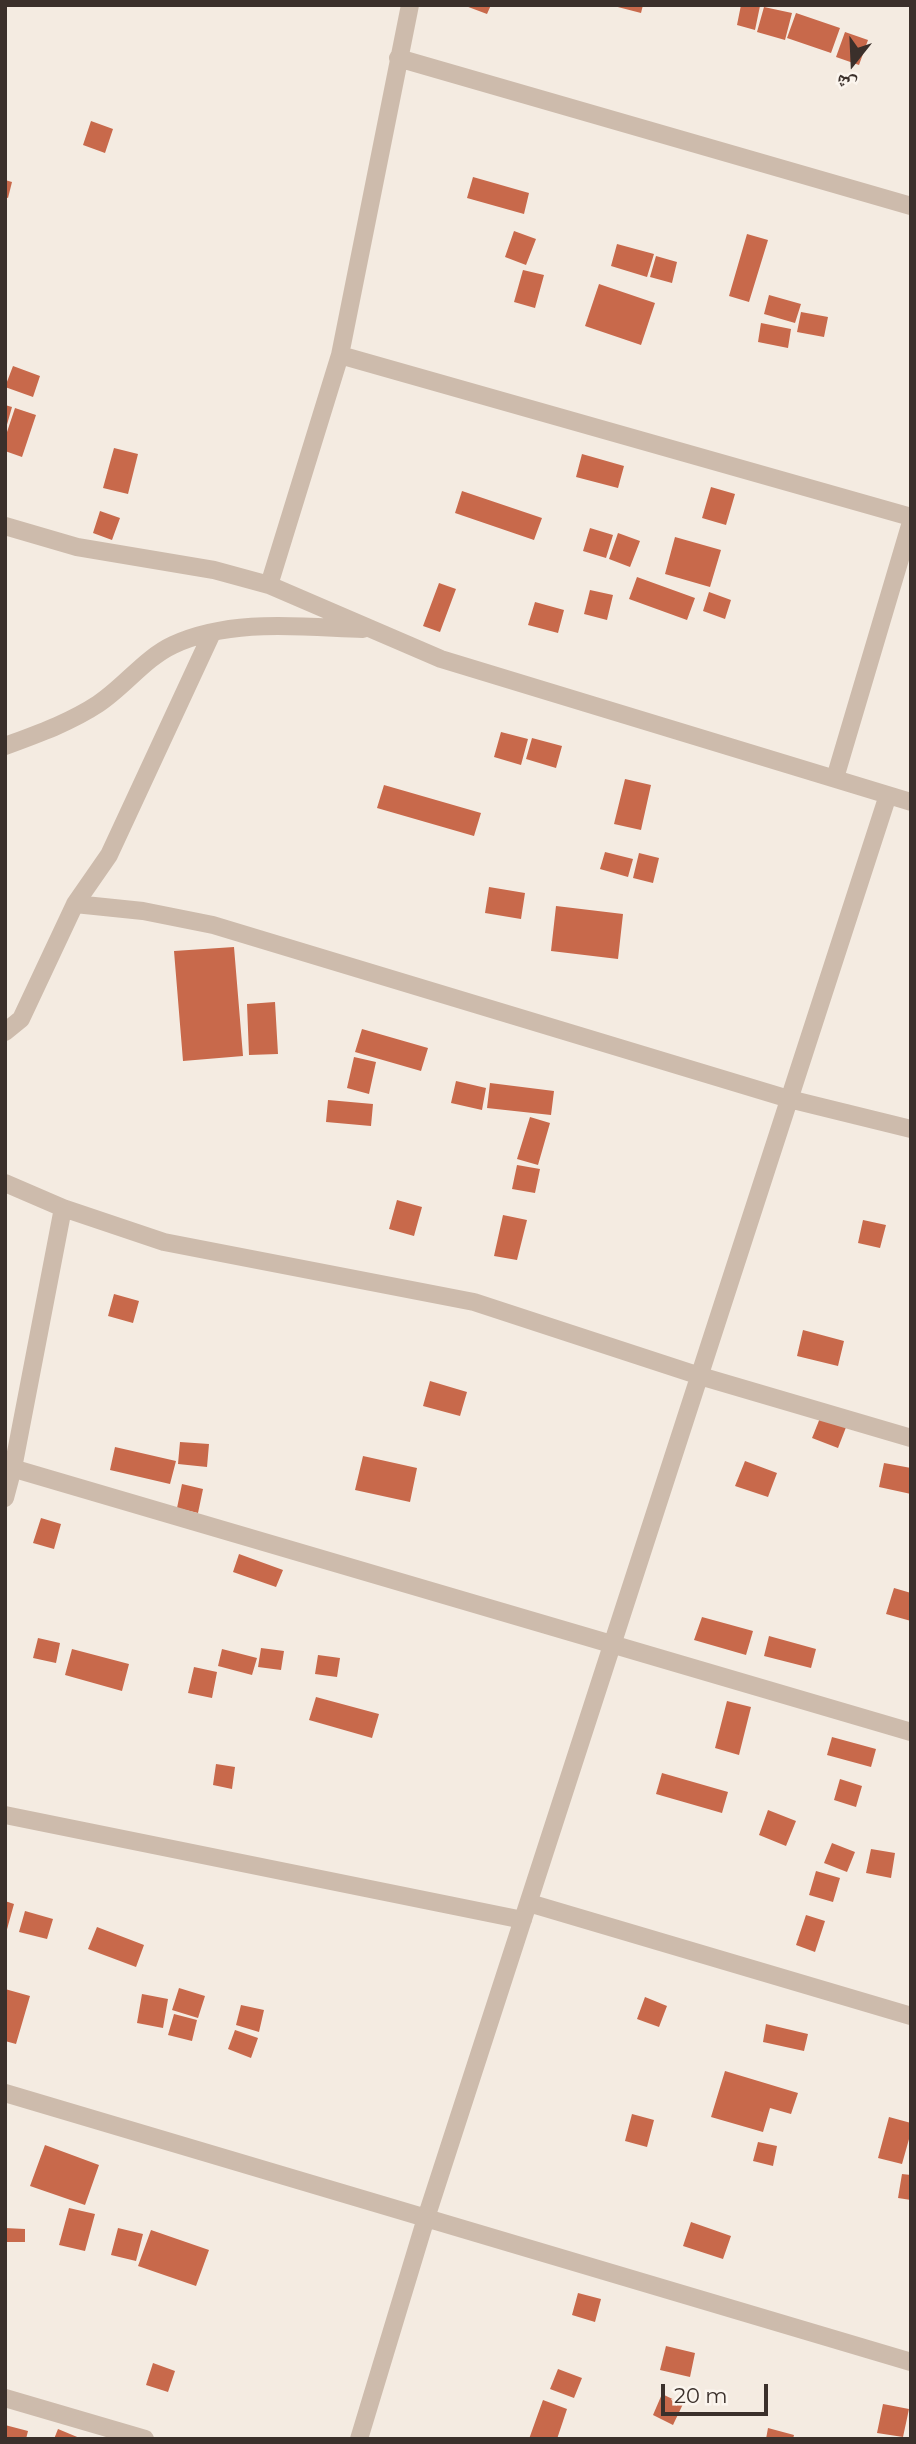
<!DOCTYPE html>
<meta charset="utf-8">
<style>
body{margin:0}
#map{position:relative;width:916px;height:2444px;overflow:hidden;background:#f4ebe1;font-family:Montserrat,"Noto Naskh Arabic",sans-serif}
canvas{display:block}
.frame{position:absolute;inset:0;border:7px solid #3b302b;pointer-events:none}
.north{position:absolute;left:818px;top:28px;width:70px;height:70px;-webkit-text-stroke:5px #fbf5ee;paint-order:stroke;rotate:198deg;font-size:19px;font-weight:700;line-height:28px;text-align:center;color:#3b302b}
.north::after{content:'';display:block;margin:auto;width:24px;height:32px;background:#3b302b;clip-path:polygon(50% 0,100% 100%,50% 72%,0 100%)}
.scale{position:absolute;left:661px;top:2384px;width:107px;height:32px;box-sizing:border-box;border:4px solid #3b302b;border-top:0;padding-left:9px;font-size:21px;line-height:24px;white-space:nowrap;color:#3b302b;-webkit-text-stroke:5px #fbf5ee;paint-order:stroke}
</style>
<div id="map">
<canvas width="916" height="2444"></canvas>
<div class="frame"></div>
<div class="north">ش</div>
<div class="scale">20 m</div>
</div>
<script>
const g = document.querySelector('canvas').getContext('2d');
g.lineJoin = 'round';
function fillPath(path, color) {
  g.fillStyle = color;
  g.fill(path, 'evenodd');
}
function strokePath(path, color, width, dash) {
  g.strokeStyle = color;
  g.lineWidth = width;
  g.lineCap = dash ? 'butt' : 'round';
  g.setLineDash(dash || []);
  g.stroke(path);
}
const building = new Path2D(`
 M463,5H491L487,14Z
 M610,5H643L641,13Z
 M741,5L760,6L755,30L737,25Z
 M764,7L792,13L785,40L757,32Z
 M796,13L840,28L831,53L787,38Z
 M845,32L868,40L859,65L836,57Z
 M91,121L113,129L105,153L83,145Z
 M473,177L529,193L524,214L467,198Z
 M5,180L12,182L8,198L5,197Z
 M514,231L536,239L526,265L505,257Z
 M747,234L768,240L749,302L729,296Z
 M617,244L654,254L647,277L611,266Z
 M656,256L677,262L672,283L650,277Z
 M523,270L544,275L535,308L514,302Z
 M599,284L655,303L641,345L585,326Z
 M769,295L801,304L795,323L764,314Z
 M801,312L828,317L824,337L797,332Z
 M761,323L791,329L788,348L758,342Z
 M13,366L40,376L33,397L5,387Z
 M5,405L12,407L6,428H5Z
 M15,408L36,415L22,457L5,451V438Z
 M114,448L138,454L128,494L103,488Z
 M582,454L624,466L618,488L576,477Z
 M711,487L735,494L726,525L702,518Z
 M462,491L542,518L534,540L455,513Z
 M100,511L120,518L112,540L93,533Z
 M590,528L613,535L606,558L583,551Z
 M618,533L640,541L630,567L609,559Z
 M675,537L721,550L710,587L665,574Z
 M637,577L695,598L687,620L629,599Z
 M439,583L456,589L440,632L423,626Z
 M590,590L613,595L607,620L584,614Z
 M709,592L731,600L725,619L703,611Z
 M535,602L564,610L558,633L528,625Z
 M501,732L528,739L521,765L494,757Z
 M532,738L562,746L556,768L526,759Z
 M625,779L651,785L641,830L614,824Z
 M384,785L481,813L474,836L377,808Z
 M605,852L633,859L628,877L600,869Z
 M639,853L659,858L653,883L633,878Z
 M489,887L525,893L521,919L485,913Z
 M556,906L623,914L618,959L551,951Z
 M234,947L243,1056L183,1061L174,951Z
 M275,1002L278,1054L249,1055L247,1004Z
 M362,1029L428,1048L421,1071L355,1052Z
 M354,1057L376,1062L369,1094L347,1088Z
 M456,1081L486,1088L482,1110L451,1103Z
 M490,1083L554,1091L551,1115L487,1108Z
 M328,1100L373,1104L371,1126L326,1122Z
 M530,1117L550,1123L538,1165L517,1159Z
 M517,1165L540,1169L535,1193L512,1189Z
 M397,1200L422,1207L414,1236L389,1229Z
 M503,1215L527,1220L517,1260L494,1256Z
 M863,1220L886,1225L880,1248L858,1243Z
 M114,1294L139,1301L133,1323L108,1316Z
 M803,1330L844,1341L838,1366L797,1356Z
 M430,1381L467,1392L460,1416L423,1406Z
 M824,1408L850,1417L838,1448L812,1438Z
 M180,1442L209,1444L207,1467L178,1464Z
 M115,1447L176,1461L170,1484L110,1470Z
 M363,1456L417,1468L410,1502L355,1490Z
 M745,1461L777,1473L768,1497L735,1486Z
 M884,1463L911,1468V1494L879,1487Z
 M182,1484L203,1489L198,1513L177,1508Z
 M41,1518L61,1524L54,1549L33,1543Z
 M239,1554L283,1570L276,1587L233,1572Z
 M894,1588L911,1593V1621L886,1614Z
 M702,1617L753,1631L746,1655L694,1640Z
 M769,1636L816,1649L811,1668L764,1656Z
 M38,1638L60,1643L56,1663L33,1658Z
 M261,1648L284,1651L281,1670L258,1667Z
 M72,1649L129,1664L122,1691L65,1675Z
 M222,1649L257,1658L252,1675L218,1666Z
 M318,1655L340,1658L337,1677L315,1674Z
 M194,1667L217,1672L212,1698L188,1693Z
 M316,1697L379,1714L372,1738L309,1720Z
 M727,1701L751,1707L739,1755L715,1748Z
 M832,1737L876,1749L871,1767L827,1755Z
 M216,1764L235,1767L232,1789L213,1785Z
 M662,1773L728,1792L722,1813L656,1794Z
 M840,1779L862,1786L856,1807L834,1800Z
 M768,1810L796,1821L786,1846L759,1835Z
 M832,1843L855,1852L847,1872L824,1863Z
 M871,1849L895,1853L891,1878L866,1873Z
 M816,1871L840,1878L833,1902L809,1895Z
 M5,1901L14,1904L6,1933H5Z
 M25,1911L53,1919L47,1939L19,1932Z
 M806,1915L825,1921L815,1952L796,1945Z
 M97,1927L144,1945L136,1967L88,1949Z
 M179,1988L205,1996L198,2018L172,2010Z
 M5,1989L30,1996L16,2044L5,2041Z
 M142,1994L168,1999L163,2028L137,2023Z
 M645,1997L667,2006L659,2027L637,2019Z
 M241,2005L264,2010L259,2032L236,2025Z
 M174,2014L197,2020L192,2041L168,2035Z
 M766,2024L808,2034L804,2051L763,2042Z
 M235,2030L258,2038L251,2058L228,2049Z
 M725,2071L798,2093L791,2114L770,2108L763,2132L711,2117Z
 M632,2114L654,2120L647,2147L625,2141Z
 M889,2117L911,2123V2132L902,2164L878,2158Z
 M758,2142L777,2146L773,2166L753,2161Z
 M45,2145L99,2165L85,2205L30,2186Z
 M902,2174L911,2175V2200L898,2198Z
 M69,2208L95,2214L85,2251L59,2245Z
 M691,2222L731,2236L723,2259L683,2246Z
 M5,2228L25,2229V2242H5Z
 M118,2228L143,2234L136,2261L111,2255Z
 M151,2230L209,2250L196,2286L138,2266Z
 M578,2293L601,2299L595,2322L572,2315Z
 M666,2346L695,2353L690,2377L660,2370Z
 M153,2363L175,2371L168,2392L146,2385Z
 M558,2369L582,2378L574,2398L550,2389Z
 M662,2394L683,2404L673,2425L653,2415Z
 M543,2400L567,2409L557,2439H529Z
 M883,2404L909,2409L903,2437L877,2433Z
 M5,2425L28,2431L26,2439H5Z
 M768,2428L794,2435L793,2439H766Z
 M58,2429L82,2439H54Z`);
const minor = new Path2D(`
 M398,58L911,206
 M340,355L911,517
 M5,526L77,547L214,570L269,585L441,659L911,802
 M269,585L340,355L410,5
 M5,746C37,734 69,723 98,704C124,687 145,658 173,645C232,618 301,627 363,629
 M835,778L911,522
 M75,904L143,911L213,925L789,1099L911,1129
 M5,1032L21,1019L75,904L109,855L212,633
 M5,1183L63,1208L164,1242L474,1302L700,1376L911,1438
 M5,1466L911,1732
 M5,1498L13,1468L63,1208
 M5,1815L523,1920
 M529,1903L911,2016
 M5,2093L911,2362
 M5,2398L145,2439
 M359,2439L426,2218L888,795`);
fillPath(building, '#c8694b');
strokePath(minor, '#cdbbac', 18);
</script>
